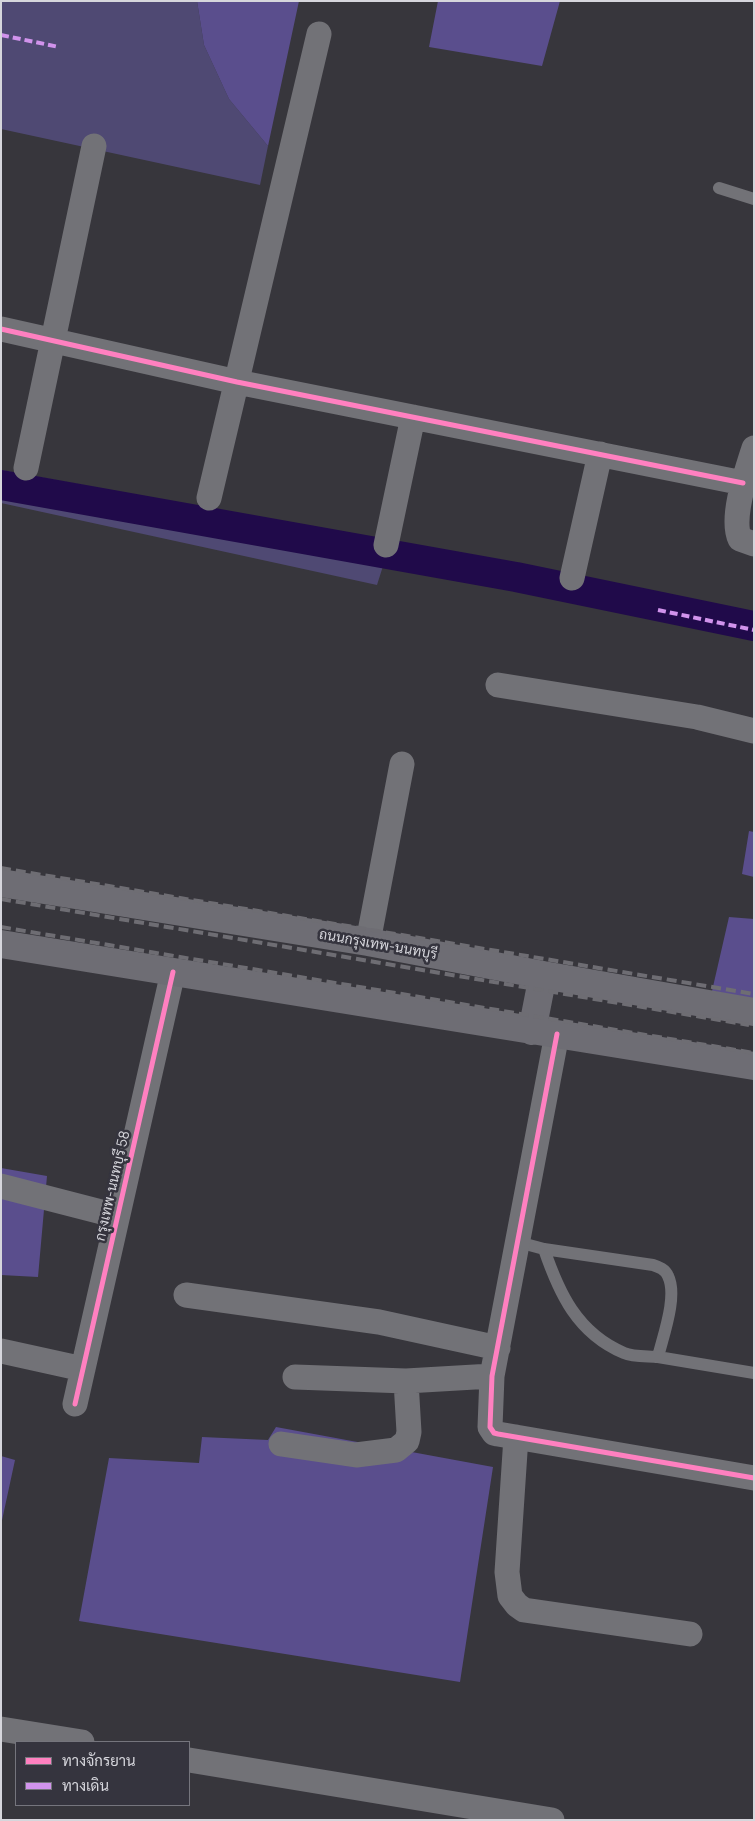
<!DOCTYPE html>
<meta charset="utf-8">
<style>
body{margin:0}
#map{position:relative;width:755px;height:1821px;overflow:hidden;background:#37363c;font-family:Manrope,Sarabun,sans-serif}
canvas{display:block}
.frame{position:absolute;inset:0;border:2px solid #d6d6dc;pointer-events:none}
.legend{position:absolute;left:15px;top:1741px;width:175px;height:65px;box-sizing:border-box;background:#35343e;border:1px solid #75757d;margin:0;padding:6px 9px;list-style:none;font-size:15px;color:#d6d6dc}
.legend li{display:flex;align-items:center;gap:10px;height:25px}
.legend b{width:25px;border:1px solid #75757d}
</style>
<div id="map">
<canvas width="755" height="1821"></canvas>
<div class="frame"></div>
<ul class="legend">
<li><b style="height:6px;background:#ff80c0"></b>ทางจักรยาน</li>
<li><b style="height:6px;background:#d193ec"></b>ทางเดิน</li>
</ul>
</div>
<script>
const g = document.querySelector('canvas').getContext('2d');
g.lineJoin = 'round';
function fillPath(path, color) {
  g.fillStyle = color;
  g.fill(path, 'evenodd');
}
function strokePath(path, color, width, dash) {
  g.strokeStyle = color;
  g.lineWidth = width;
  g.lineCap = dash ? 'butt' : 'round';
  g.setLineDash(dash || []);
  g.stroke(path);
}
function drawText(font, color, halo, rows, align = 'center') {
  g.font = font + ' Manrope,Sarabun,sans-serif';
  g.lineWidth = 5;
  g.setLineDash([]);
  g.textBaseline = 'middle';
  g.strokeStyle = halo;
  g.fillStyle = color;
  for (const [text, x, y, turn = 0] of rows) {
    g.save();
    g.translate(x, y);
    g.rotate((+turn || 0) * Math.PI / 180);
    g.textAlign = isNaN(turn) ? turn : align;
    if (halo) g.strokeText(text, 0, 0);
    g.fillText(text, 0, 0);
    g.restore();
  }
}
const green = new Path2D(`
 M1,1H197L204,45L229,99L268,146L260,185L1,129Z
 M1,470L367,537L383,566L377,585L1,503Z`);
const forest = new Path2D(`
 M197,1H299L268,146L229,99L204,45Z
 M438,1H560L542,66L429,47Z
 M749,831L754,832V877L742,874Z
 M729,917L754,919V999L712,991Z
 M1,1168L47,1176L38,1277L1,1275Z
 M276,1427L493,1467L460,1682L79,1621L109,1458L199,1463L202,1437L268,1440Z
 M1,1456L15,1460L1,1525Z`);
const canal = new Path2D(`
 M1,485L516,577L754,626`);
const lane = new Path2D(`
 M719,188L754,199
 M518,1242L544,1249L653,1265C659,1267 665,1269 668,1276C678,1296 663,1336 658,1357C648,1356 633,1357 624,1353C577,1333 559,1293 544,1249
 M658,1357L754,1373`);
const street = new Path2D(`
 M1,329L237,382L743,483
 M754,448C747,470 730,518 740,539L754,544
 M26,468L94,146
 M209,498L319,34
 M386,545L413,417
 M572,578L600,454
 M498,685L697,717L754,731
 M368,942L402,764
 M557,1034L492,1376L490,1427L494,1433L498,1434L754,1478
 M1,1186L117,1216
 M186,1295L379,1322L498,1348
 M1,1351L83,1369
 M295,1377L406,1381L492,1376
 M75,1404L173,972
 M516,1437L507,1572L510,1596L517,1605L524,1610L690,1634
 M281,1444L356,1455L396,1450L407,1441L409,1432L406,1381
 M1,1729L82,1742
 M189,1760L552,1820`);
const primary = new Path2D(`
 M1,883L368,942L543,975L754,1012
 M1,944L754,1066
 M532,1031L543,975`);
const rail = new Path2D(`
 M1,868L754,994
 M1,899L749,1025
 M1,927L754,1053`);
const quiet = new Path2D(`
 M1,35L59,47
 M658,610L754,630`);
const cycleway = new Path2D(`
 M1,329L237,382L743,483
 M557,1034L492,1376L490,1427L494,1433L498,1434L754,1478
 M75,1404L173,972`);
const streetNames = [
 ["ถนนกรุงเทพ-นนทบุรี",378,945,10],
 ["กรุงเทพ-นนทบุรี 58",113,1186,-77]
];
fillPath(green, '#4f4973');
fillPath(forest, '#5a4e8d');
strokePath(canal, '#200a4a', 30);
strokePath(lane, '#727277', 12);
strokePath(street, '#727277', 25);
strokePath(primary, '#6e6d74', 28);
strokePath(rail, '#6e6d73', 4, [10, 5]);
strokePath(quiet, '#d193ec', 4, [8, 4]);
strokePath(cycleway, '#ff80c0', 5);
drawText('14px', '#d6d6dc', '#35343e', streetNames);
</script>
